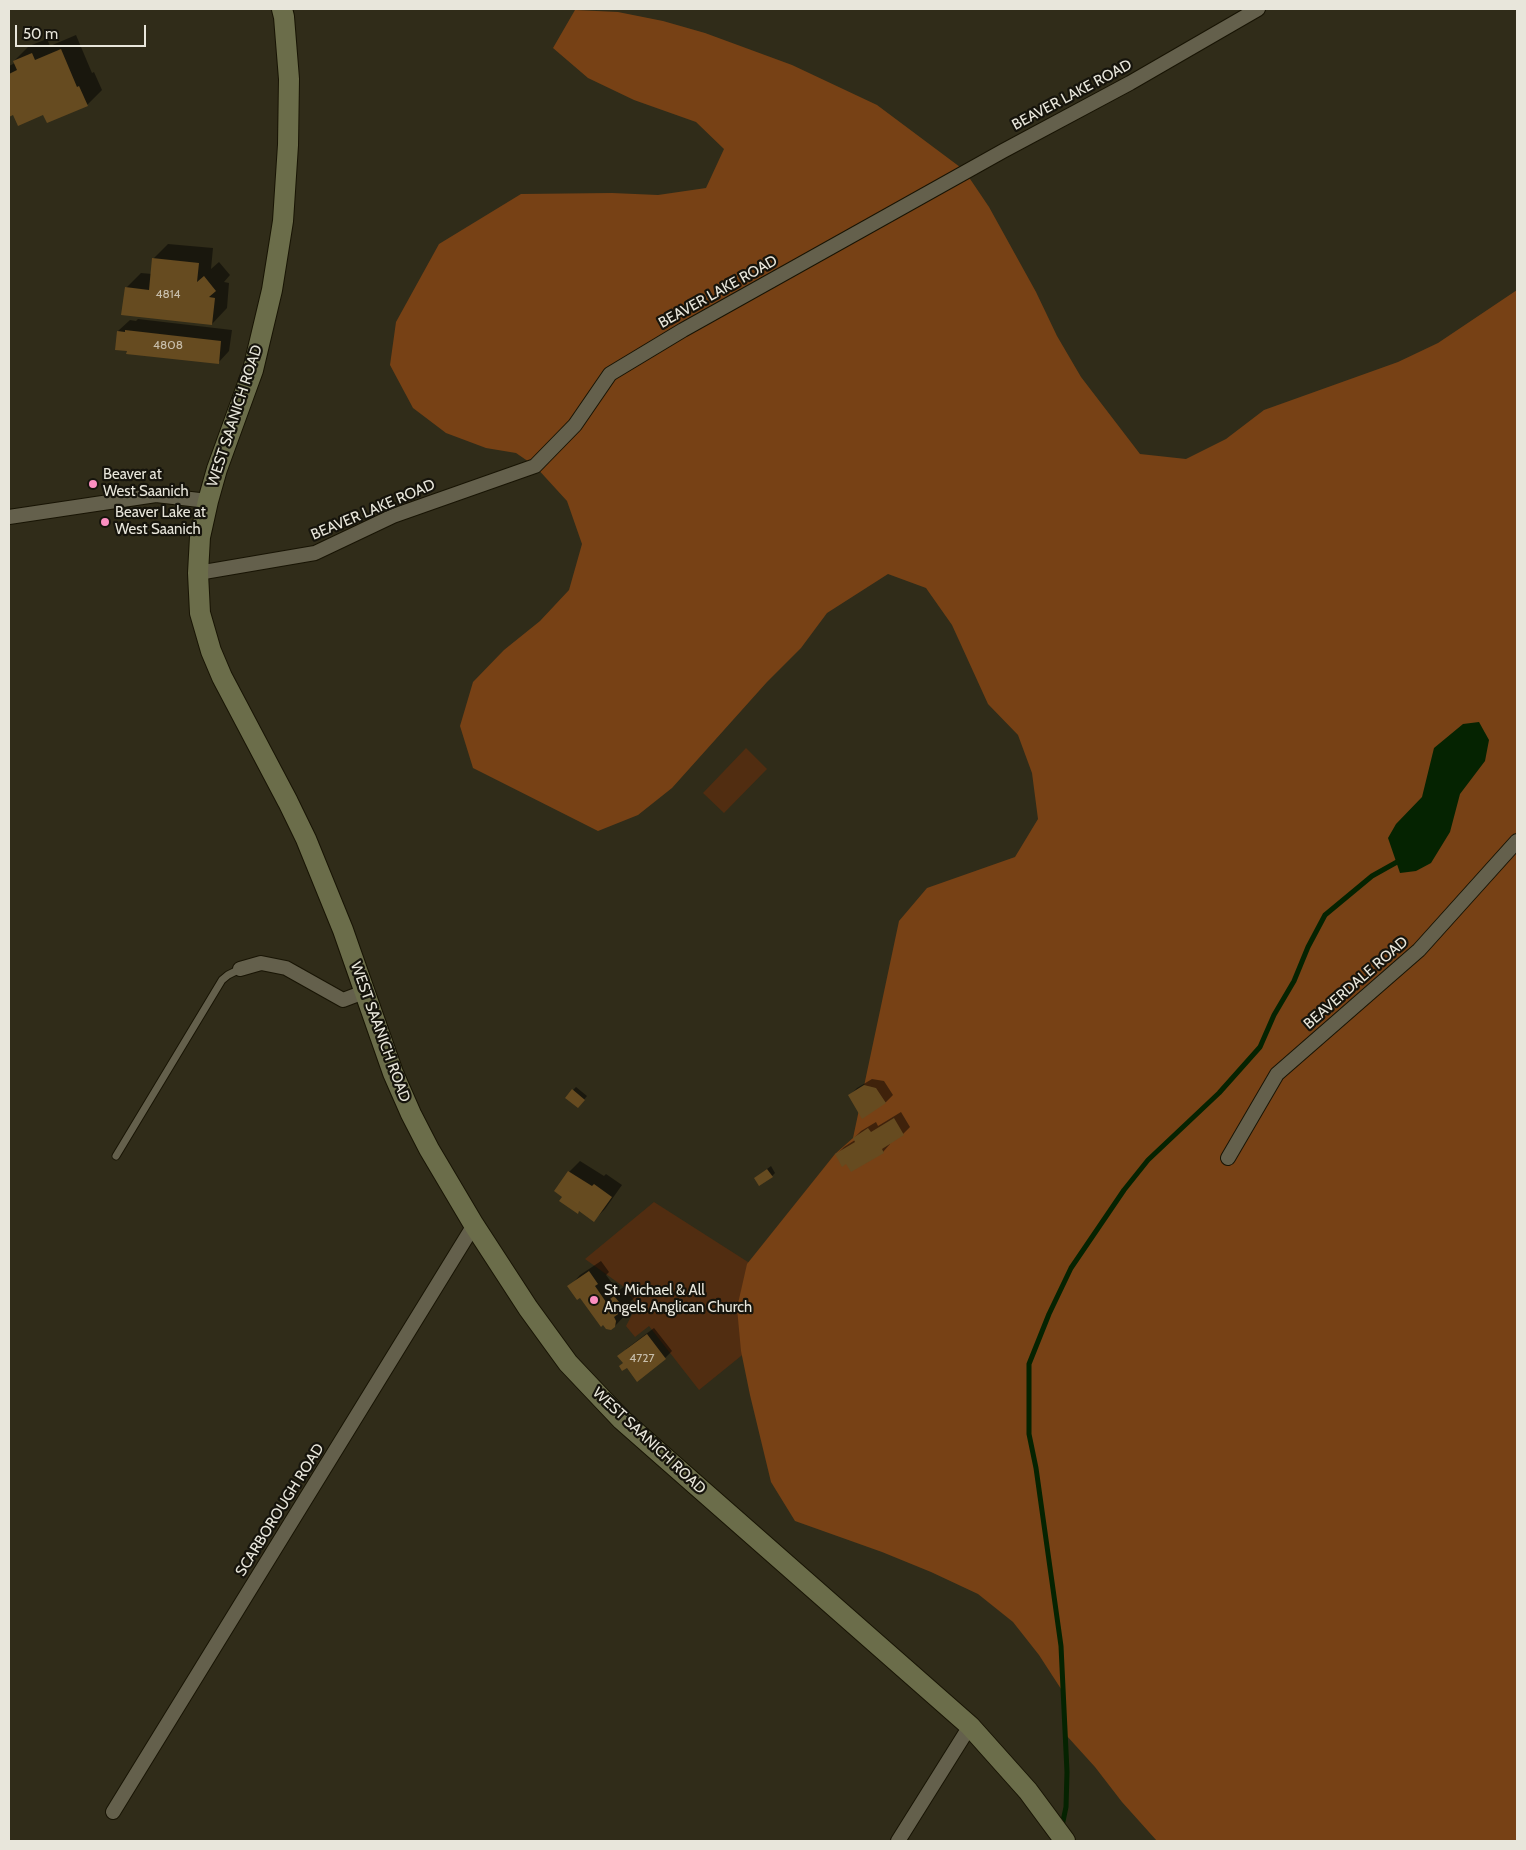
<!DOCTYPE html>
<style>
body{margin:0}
#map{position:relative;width:1526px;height:1850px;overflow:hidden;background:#302c19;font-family:Cabin,sans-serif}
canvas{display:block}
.frame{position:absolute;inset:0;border:10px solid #e8e6db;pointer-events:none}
.scale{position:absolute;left:15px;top:25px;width:131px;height:22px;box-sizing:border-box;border:2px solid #e8e6db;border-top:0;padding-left:6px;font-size:15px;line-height:18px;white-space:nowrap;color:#e8e6db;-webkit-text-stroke:4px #16140c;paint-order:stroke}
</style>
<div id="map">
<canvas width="1526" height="1850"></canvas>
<div class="frame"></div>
<div class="scale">50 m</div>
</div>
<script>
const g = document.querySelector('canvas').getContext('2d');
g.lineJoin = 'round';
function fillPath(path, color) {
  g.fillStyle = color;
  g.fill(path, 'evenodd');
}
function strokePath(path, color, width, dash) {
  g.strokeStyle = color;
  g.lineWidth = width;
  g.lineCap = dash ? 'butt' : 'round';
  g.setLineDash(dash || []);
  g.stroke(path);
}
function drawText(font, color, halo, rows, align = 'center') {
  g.font = font + ' Cabin,sans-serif';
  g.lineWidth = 4.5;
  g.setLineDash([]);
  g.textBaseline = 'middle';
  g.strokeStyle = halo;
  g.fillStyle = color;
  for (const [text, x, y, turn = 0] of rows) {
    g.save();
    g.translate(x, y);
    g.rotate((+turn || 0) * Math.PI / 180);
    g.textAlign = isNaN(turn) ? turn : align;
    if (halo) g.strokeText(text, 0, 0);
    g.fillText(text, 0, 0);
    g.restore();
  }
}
const green = new Path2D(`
 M746,748L767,769L724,813L703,793Z
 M654,1202L809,1301L699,1390L649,1326L635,1337L626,1326L637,1305L624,1287L585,1259Z`);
const forest = new Path2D(`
 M575,10L618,12L663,21L705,33L792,65L877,105L964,170L989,207L1036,292L1057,336L1081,377L1140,454L1186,459L1226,439L1264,410L1398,362L1438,343L1517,290V1841H1157L1122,1802L1095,1767L1066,1735L1063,1692L1039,1655L1013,1622L978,1594L931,1572L882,1552L795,1521L771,1482L750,1395L741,1351L737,1308L747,1264L835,1154L853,1138L899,921L927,888L1015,857L1038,819L1032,773L1018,735L988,704L952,625L926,588L888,574L827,613L801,648L767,682L672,788L638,815L598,831L473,768L460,726L473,682L504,650L540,621L569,590L582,544L567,501L535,466L516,453L486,448L446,433L413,408L390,365L396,322L439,244L521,194L612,193L658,195L706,188L724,149L696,122L634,100L588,78L553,48Z`);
const water = new Path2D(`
 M1479,722L1489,740L1485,761L1460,794L1450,832L1431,863L1416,871L1400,873L1388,838L1396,824L1422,797L1434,748L1463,724Z`);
const shadow = new Path2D(`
 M76,35L92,73L94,72L102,90L87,105L44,114L14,113L9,115V66L15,63L14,61L29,46L47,39L50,46Z
 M168,244L213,248L211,269L219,262L230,275L224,282L229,283L227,308L212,324L126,288L141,273L152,274L153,259Z
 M138,319L232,330L229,351L218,363L118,331L130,320L136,321Z
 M872,1079L884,1081L893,1095L886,1102L862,1117L850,1095L857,1088Z
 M576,1087L587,1096L578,1107L573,1090Z
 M901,1112L910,1127L903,1134L889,1143L890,1144L883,1152L847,1162L836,1155L844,1147L855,1140L854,1138L861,1131L876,1122L878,1126Z
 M580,1161L604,1176L606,1174L622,1185L605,1209L594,1220L564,1196L569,1172Z
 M771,1166L775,1173L772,1176L755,1178Z
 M601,1261L609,1272L606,1275L618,1291L625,1286L635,1297L625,1307L627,1310L626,1314L615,1326L569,1287L580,1275Z
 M654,1328L672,1351L665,1358L627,1366L624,1363L626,1349Z`);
const stream = new Path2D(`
 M1062,1826L1066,1807L1067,1772L1061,1646L1036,1468L1029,1434V1364L1049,1314L1071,1268L1124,1190L1148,1160L1219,1093L1260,1047L1274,1015L1294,981L1308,947L1325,915L1372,876L1397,862`);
const building = new Path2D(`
 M61,49L77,87L79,86L88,106L47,123L43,115L18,126L13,115L9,117V74L17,70L13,61L32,53L35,60Z
 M152,258L199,263L197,282L204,276L216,291L209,297L215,298L212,325L121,315L125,287L149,290Z
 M125,330L221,341L219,364L126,354L127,351L115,350L117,331L125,332Z
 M864,1085L876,1088L886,1103L862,1119L848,1095Z
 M572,1089L585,1100L578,1108L565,1098Z
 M894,1118L904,1135L882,1149L884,1153L851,1172L846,1164L842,1167L835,1154L855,1142L853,1138L868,1128L871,1132Z
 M767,1169L773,1177L759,1186L754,1178Z
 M568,1171L592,1186L594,1184L612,1197L594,1222L579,1211L578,1214L559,1201L562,1197L554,1191Z
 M589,1271L598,1284L595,1286L606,1302L614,1296L625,1309L614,1317L616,1321L615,1327L611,1330L606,1329L603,1325L601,1327L580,1298L577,1300L567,1286Z
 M647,1334L666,1359L637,1382L627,1368L622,1371L619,1366L623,1363L617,1356Z`);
const service = new Path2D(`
 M116,1156L222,980L228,975L240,969`);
const minor = new Path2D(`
 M9,517L156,495L208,501
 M198,573L315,553L393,516L535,466L575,425L610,374L683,330L1003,151L1130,83L1258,9
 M240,969L261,963L286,968L343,1000L364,992
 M1228,1158L1277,1074L1419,950L1517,841
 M113,1812L474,1225
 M898,1841L970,1726`);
const secondary = new Path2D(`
 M282,9L284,17L289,79L288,145L283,221L272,290L253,370L217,469L208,501L200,537L198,573L200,613L211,651L222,677L288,802L306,839L343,930L393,1073L411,1114L429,1149L474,1225L528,1308L568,1363L622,1420L970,1726L1028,1791L1065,1841`);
const markers = [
 [93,484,5,"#fc8fc1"],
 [105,522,5,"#fc8fc1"],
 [594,1300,5,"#fc8fc1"]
];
const numberNames = [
 ["4814",168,294],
 ["4808",168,345],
 ["4727",642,1358]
];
const streetNames = [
 ["BEAVER LAKE ROAD",1072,95,-28],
 ["BEAVER LAKE ROAD",718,292,-29],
 ["WEST SAANICH ROAD",235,416,-72],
 ["BEAVER LAKE ROAD",373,510,-23],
 ["BEAVERDALE ROAD",1356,983,-41],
 ["WEST SAANICH ROAD",380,1032,70],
 ["WEST SAANICH ROAD",649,1441,43],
 ["SCARBOROUGH ROAD",280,1510,-58]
];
const poiNames = [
 ["Beaver at",103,475],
 ["West Saanich",103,492],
 ["Beaver Lake at",115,513],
 ["West Saanich",115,530],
 ["St. Michael & All",604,1291],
 ["Angels Anglican Church",604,1308]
];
fillPath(green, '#512d11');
fillPath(forest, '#774115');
fillPath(water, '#052301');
fillPath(shadow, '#0007');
strokePath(stream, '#052301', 5);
fillPath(building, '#664b20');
strokePath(service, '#181404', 9);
strokePath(minor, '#181404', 16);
strokePath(secondary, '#181404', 22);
strokePath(service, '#64604c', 7);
strokePath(minor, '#64604c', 14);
strokePath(secondary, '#6b6d4a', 20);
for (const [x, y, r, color] of markers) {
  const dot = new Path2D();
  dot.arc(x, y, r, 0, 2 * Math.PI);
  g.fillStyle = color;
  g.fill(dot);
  strokePath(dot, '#16140c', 2);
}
drawText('12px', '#c8bfac', null, numberNames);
drawText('15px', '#e8e6db', '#16140c', streetNames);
drawText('15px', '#e8e6db', '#16140c', poiNames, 'left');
</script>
